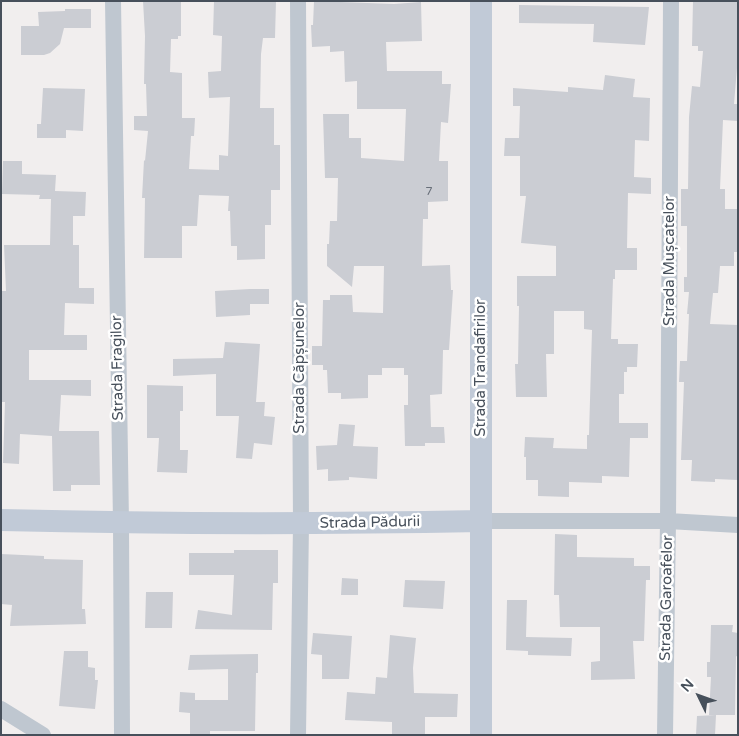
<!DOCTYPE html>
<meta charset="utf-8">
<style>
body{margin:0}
#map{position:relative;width:739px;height:736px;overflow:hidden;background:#f1eeee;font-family:"Varela Round",sans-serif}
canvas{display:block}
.frame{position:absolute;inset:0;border:2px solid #47505b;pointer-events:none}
.north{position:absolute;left:674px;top:671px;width:50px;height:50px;-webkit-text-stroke:4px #fff;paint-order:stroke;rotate:312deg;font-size:14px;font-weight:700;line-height:20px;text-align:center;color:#47505b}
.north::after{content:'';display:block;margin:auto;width:18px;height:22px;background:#47505b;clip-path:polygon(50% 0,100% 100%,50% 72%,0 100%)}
</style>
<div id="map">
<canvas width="739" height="736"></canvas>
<div class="frame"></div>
<div class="north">N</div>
</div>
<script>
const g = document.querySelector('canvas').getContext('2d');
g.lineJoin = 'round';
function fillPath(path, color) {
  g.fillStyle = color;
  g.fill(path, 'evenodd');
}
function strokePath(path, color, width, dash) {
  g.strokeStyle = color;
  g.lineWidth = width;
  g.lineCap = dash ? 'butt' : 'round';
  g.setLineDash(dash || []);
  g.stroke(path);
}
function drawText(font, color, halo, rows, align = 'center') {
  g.font = font + ' "Varela Round",sans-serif';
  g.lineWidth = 5;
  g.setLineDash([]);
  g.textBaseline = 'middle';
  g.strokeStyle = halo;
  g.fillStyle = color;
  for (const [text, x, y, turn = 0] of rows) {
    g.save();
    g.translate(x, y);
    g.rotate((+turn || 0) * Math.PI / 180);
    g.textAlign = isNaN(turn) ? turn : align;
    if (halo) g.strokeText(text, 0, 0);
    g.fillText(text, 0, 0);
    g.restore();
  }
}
const building = new Path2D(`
 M143,1H181V36H178V39H171L170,72L182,73V118H195L194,136H191L189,169L219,170V155L228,156L230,97L209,98L208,72L221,71L222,36L213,35L214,1H276L275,38H263L261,54L260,108H274V145H280V190H271V225H265V259L237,260V246H231L230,211H228L229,196L199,195L197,226H182V258H144L145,198H142L144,160L145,161L148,131L134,130V116H147L146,84H144L145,36Z
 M314,1L394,4L421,2L422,41L386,42L387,71H442V84H451L448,123L441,122L439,161H448V201L428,202V219H423L422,266L450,265L451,290H453L449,350H443L442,394L430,395L431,427H444L445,443H425V446H405L404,405H408V375H404V368H382V375H368V398L341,399V393H328L327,370H323V365H312V346H322L323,300H330V295H352L353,312L383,313L384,266H354L352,287L327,266V244H329L330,221H337L338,178H325L323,114H349V138H361V158L404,161L406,109H357V81L345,82L344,51L330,52V46L312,47L311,25H313Z
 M693,1H738V56L734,104H738V121L723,120L720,189H725V209H738V252H734V266H720L718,293H713L710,324L738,325V480L715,479V482L691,481L692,460H681L684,382H679L680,361H687L689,314H687L689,292H684V277H687V226H681V189H688L689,117L692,86L700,87L703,51H698V46H692Z
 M519,5L649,7L645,45L593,42L594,24L519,23Z
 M65,9H91V28H64L60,44L50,53L44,55H21V26H39L38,12L65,11Z
 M605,75L635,79L633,97L650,98L649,141L635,140L634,177L651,178V194L628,193L627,248H637V270H615V279H613L611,339H618V344H638L637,367H627V372H624V394H619V423H648V438H630L629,477L602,476V483L569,482V497L538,496V480H526V457H524L525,437L554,438L553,448L587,449V435H589L592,330L584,329V311H554V354H546L547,397H516L515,364H518L519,306H517V276H556V246L521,243L526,196H520V156H504L505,138H519L520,106H513V88L568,92V87L603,90Z
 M43,88L85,89L83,131L66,130V138H37V124H41Z
 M3,161H22V174L56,175L55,191L86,192L85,216H73V245H79V288H94V304L65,303L64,335H87V350H29V380H91V396L61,395L59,431H99L100,485H71V491H53L52,436L20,434L19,464L3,463L5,402H1V291H6L4,245H50L51,199H39L40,195L2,194Z
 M250,289H269V304H250V315L216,317L215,291Z
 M225,342L260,344L256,402H265L264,416L275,417L272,445L254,443L252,459L236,458L239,416H216V374L173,376V359L223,358Z
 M147,385L183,386V411H180V450H188L187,473L157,472L159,438H147Z
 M339,424L355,425L353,446L378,447L377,479L349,477V480L328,481V469L317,470L316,446L337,445Z
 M555,534L577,535V557L634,558V566H650V580H646L644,641H633L635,679L591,680V662L600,661V627H560L559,595H554Z
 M234,550H278V583H273L272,630L195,629L198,610L232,615L234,575H189V553H234Z
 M1,554L44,556V559L83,560L82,609H85L86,624L10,626L12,605L1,604Z
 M342,578L358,579V595H341Z
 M405,580L445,581L443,609L403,607Z
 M146,592H173L172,628H145Z
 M507,600H527L526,637L572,638L571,656L528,655V651L506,650Z
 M711,625H733L732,632L738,633V657L736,656L735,715H709L711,677H707V662H710Z
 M313,633L352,636L349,679H322V655L311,654Z
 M390,635L416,638L413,668L414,693L458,694L457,717H425V735H392V722L345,720L347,692L375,694L376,677L387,678Z
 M64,651H88V667L95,668V680H98L95,709L59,706Z
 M258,654V673H256L255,731H210V735H190V713L179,712L180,692L195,693V700H228V669L188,670L190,655Z
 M716,715L715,735H696L697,716Z`);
const street = new Path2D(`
 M113,1L121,523L122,735
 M481,521H668L738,525
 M1,709L43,735
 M298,735L301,524L298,1
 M665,735L668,521L671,1`);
const secondary = new Path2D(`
 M1,520C161,524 321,524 481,521
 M481,735V1`);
const numberNames = [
 ["7",429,192]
];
const streetNames = [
 ["Strada Mușcatelor",670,261,-90],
 ["Strada Fragilor",118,368,-91],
 ["Strada Căpșunelor",300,368,-90],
 ["Strada Trandafirilor",481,368,-90],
 ["Strada Pădurii",370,523,-1],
 ["Strada Garoafelor",667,598,-89]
];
fillPath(building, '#cbcdd3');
strokePath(street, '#bfc7d0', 16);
strokePath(secondary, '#c1cad7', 22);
drawText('12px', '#686f79', null, numberNames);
drawText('15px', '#47505b', '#fff', streetNames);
</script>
